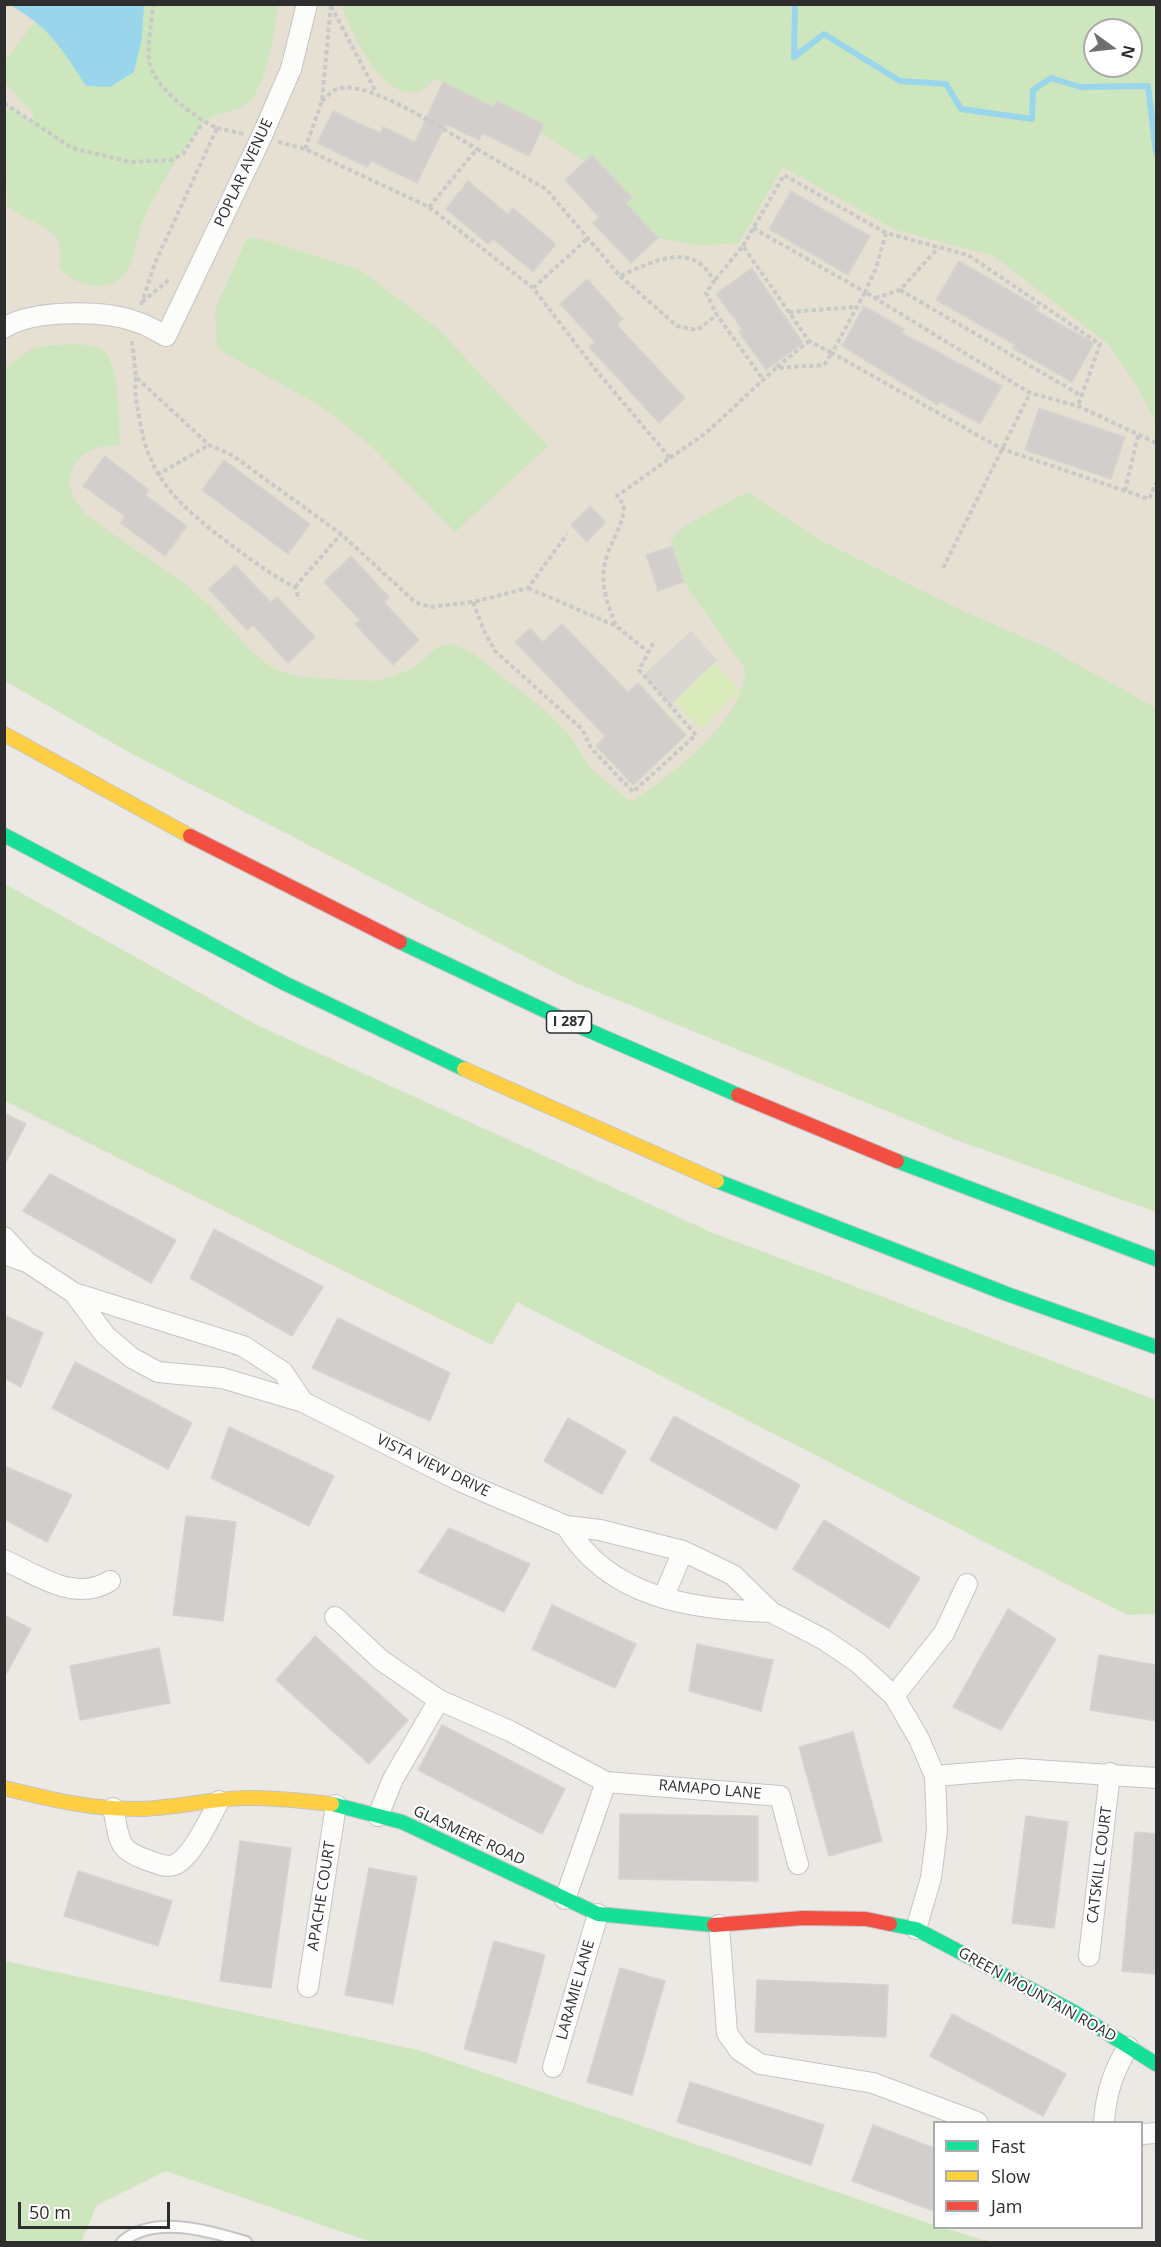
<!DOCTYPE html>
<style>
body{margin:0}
#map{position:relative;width:1161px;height:2247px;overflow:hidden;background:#ece8e4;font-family:"Open Sans",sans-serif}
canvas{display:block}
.frame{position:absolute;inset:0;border:6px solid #2e2e2e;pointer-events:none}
.legend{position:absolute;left:933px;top:2121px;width:210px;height:108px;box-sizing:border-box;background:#fff;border:2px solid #ababab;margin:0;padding:8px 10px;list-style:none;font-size:18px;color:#2e2e2e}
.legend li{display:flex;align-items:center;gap:12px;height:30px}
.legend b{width:30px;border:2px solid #ababab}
.north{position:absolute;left:1083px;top:18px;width:60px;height:60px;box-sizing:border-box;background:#fff;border:2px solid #ababab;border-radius:50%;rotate:105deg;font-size:16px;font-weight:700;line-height:24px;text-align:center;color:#2e2e2e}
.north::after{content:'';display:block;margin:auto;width:21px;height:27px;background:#706f6e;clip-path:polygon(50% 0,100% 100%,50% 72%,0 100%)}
.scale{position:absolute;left:18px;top:2202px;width:152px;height:27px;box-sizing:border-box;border:3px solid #2e2e2e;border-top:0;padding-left:8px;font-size:18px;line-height:21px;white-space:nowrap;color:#2e2e2e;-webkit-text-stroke:4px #fff;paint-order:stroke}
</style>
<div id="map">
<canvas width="1161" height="2247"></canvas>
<div class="frame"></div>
<ul class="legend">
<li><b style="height:8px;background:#16e098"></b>Fast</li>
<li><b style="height:8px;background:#ffcf43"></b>Slow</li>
<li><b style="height:8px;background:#f24e42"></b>Jam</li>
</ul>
<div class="north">N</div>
<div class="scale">50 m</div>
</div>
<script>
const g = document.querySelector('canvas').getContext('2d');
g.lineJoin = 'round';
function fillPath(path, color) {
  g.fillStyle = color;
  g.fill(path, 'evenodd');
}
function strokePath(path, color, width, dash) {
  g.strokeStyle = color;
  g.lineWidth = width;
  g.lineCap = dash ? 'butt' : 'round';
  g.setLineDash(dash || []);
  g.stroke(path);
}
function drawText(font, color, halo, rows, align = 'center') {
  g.font = font + ' "Open Sans",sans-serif';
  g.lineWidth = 4.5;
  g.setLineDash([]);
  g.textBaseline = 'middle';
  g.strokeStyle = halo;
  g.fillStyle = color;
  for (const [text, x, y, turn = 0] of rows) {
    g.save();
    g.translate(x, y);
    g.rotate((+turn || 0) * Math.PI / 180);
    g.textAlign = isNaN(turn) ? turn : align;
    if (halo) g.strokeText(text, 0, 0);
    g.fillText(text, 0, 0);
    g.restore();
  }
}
const education = new Path2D(`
 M5,5H1156V1212L957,1140L574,982L125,750L5,681ZM1095,30H1131V66H1095Z`);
const green = new Path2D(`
 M144,5H278C273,33 270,73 253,97C241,114 220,110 205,121C198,126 167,175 161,186C154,197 147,210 142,223C136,240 135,265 121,278C103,294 73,284 60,268C67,221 33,229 7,205L5,114L10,107L33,122V113L6,84L5,61L36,20L68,57L86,86L142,38Z
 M342,5H1156V423L1134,381L1107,343L994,256L896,230L783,167L739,243L699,246L658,238L626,203L631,198L592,155L585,161L540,132L544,124L497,101L494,107L434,79C430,83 426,89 421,91C385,106 349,30 342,5ZM1095,30H1131V66H1095Z
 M247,238L261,239L360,270L438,329L548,446L455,532L369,444L320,405L217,349L215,309Z
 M52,345C67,345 85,342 99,348C121,357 119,424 120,446L99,447L82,455L74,465L69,481L73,498L87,516L184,583L211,607L253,653L275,670L301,677L373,681L395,676L418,665L437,647L452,644L471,652L548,713L571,737L589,767L631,802C670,777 746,719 745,669L684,582L670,542L682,528L747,492L818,539L963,611L1046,647L1156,708V1212L957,1140L574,982L125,750L5,681V368L33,348Z
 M5,884L257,1025L713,1233L1156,1400V1614L1127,1615L517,1302L492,1345L5,1101Z
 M5,1961L418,2050L934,2225V2228C956,2228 976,2241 998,2242H371L166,2171L97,2205L81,2242H5Z`);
const pitch = new Path2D(`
 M714,663L740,690L701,729L675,702Z`);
const plaza = new Path2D(`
 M691,631L717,660L670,705L643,675Z`);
const water = new Path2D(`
 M10,5H144L142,38L134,72L110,87L86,86C63,50 48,26 10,5Z`);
const stream = new Path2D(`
 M795,4L794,57L824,34L900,81L946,84L961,109L1032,119L1033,90L1051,78L1080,87L1148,86L1156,153`);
const building = new Path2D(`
 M443,82L494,107L497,101L544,124L529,156L482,133L479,140L446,124L417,183L371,161L367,167L317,143L333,111L380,133L383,127L415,142Z
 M592,155L632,198L626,203L658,238L631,263L593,223L599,217L565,180Z
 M468,181L508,214L513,208L556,244L533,272L493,239L488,244L446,209Z
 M791,191L870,236L848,275L769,229Z
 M959,261L1038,307L1035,310L1094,343L1072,382L1012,348L1015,345L936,300Z
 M752,268L803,343L766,370L739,332L742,329L716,294Z
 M587,279L623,319L617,325L685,398L659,423L589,347L595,342L560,304Z
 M864,306L904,329L902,333L1002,386L980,424L940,402L938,405L842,346Z
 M1039,408L1125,437L1111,479L1025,450Z
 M105,456L149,490L145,495L187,526L165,556L120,523L125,516L83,486Z
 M224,460L310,524L288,554L202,490Z
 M590,506L606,522L587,542L571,525Z
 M672,546L684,582L658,591L646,555Z
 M351,556L389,597L384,602L419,640L393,665L355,624L360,620L324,582Z
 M235,565L271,602L277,597L315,637L288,663L253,625L247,630L209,589Z
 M562,624L628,692L638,683L686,735L633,785L596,746L605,736L515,642L530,628L543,642Z
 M4,1113L26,1124L4,1166Z
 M50,1174L176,1240L151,1283L23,1211Z
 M214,1229L323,1287L292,1336L190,1278Z
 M4,1315L43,1333L21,1387L4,1378Z
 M338,1318L450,1373L430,1421L312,1368Z
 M75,1362L192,1423L168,1469L52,1408Z
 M674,1416L800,1485L776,1530L650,1460Z
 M568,1418L626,1451L602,1494L544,1461Z
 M229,1427L334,1476L309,1526L211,1478Z
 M4,1466L72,1495L47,1542L4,1519Z
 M186,1516L236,1522L223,1621L173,1615Z
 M824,1520L920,1578L889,1628L793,1569Z
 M449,1528L530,1564L504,1612L419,1572Z
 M552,1605L636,1644L615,1688L532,1649Z
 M1008,1609L1056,1639L1001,1730L953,1707Z
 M4,1615L31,1629L4,1678Z
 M315,1636L408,1720L369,1764L276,1680Z
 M697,1644L773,1660L761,1711L689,1691Z
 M159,1648L170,1703L80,1720L70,1666Z
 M1099,1655L1156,1665V1721L1090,1710Z
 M442,1725L565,1789L542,1834L418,1770Z
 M853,1732L882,1841L829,1856L799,1747Z
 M620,1814L758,1816V1881L619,1879Z
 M1026,1816L1068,1822L1054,1928L1012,1923Z
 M1135,1832L1156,1834V1974L1122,1971Z
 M240,1841L291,1848L271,1988L220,1981Z
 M369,1868L417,1877L393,2004L345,1995Z
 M78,1871L172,1901L158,1946L64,1916Z
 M494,1941L545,1955L516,2063L464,2049Z
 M620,1968L665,1981L632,2095L587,2082Z
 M757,1980L888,1985L886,2037L755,2032Z
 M952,2014L1066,2074L1043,2116L930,2056Z
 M690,2082L824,2125L811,2165L677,2122Z
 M873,2125L934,2148V2211L852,2181Z`);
const path = new Path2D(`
 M331,6L376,92
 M322,101C326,97 332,91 337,89C365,77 450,134 477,149
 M4,103L72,148L131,162L171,160L183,154L203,122
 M217,128L244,134
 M278,142L305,149L429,207L533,288L595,369L670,458L617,496L624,505C624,523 614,536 608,553C598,579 606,601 616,626
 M305,149L322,101L331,4
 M429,207L477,149L546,189L620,276C653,262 692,239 714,281L706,293L717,315L762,378
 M753,228L865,292L876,268L886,233
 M743,246L784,175L886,233L968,255L1100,344L1078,406
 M620,276L677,326L697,330L717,315
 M533,288L588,238
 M900,290L1082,396
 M875,298L900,290L938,248
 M142,302L171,278
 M141,305L155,263L217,128C196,119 156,88 150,65C146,51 152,21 153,4
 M789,312L854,307
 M132,341L136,377L209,445L232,455L341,534L415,602L430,607L473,602L528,588L567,534
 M777,367L809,341
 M136,377C134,393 137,406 140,422C150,482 184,509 230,544C251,560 271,575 295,587L299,600
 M1156,443L1078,406L1030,393L865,292L832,353L1002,449L1149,499L1156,483
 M670,458L706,433L776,368L824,365L832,353L809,341L743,246L715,280
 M157,475L209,445
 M1125,491L1138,435
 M943,568L1030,393
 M295,587L341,534
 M528,588L616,626L648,652
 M473,602L484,631L495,651L582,729L591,748L633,792L696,735L639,670L655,640`);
const lane = new Path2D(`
 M122,2242C154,2214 210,2231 246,2242`);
const street = new Path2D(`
 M4,328C33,309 105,310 137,322C147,325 156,331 166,336L261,138L291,69L307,4
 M4,1237L25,1260
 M4,1254L27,1262L74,1293L243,1346L283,1372L303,1402
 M74,1293L105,1335L132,1358L158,1372L222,1378L303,1402L462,1482L566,1526L600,1530L683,1551L733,1575L771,1612L823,1639L857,1662L894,1696L919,1739L935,1776L937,1830L931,1878L916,1929
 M566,1526C610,1599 692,1609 771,1612
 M4,1560C38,1575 74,1603 110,1581
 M663,1598L683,1551
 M335,1617L381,1660L439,1700L510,1731L606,1782L780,1796L798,1864
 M894,1696L944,1633L967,1584
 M935,1776L1020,1769L1156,1778
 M113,1808C120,1839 115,1849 147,1860C156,1863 165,1868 174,1865C192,1858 210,1818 219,1801
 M378,1816L393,1779L439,1700
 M565,1899L606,1782
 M719,1925L727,2033L739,2050L760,2064L873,2083L977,2122
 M1089,1956L1110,1773
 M308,1987L336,1805
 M553,2067L598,1914
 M1104,2122C1106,2093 1113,2072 1128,2047
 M1142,2134L1156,2133`);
const fast = new Path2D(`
 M4,835L284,983L464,1069
 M400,942L569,1022L738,1095
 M897,1161L1156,1259
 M717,1181L1007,1294L1156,1347
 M332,1804L402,1822L598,1914L714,1925
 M890,1924L916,1929L1074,2012L1156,2064`);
const slow = new Path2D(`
 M4,734L190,836
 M464,1069L717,1181
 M4,1788C49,1799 93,1810 140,1809C175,1808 210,1799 245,1798C274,1797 303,1801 332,1804`);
const jam = new Path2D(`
 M190,836L400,942
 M738,1095L897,1161
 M714,1925L803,1918L866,1919L890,1924`);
const shields = [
 [569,1022,45]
];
const shieldNames = [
 ["I 287",569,1022]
];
const streetNames = [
 ["POPLAR AVENUE",244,173,-65],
 ["VISTA VIEW DRIVE",433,1466,26],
 ["RAMAPO LANE",710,1790,5],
 ["GLASMERE ROAD",469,1836,25],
 ["CATSKILL COURT",1100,1865,-83],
 ["APACHE COURT",322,1896,-81],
 ["LARAMIE LANE",576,1990,-74],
 ["GREEN MOUNTAIN ROAD",1037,1995,29]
];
fillPath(education, '#e6e0d3');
fillPath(green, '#cee6be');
fillPath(pitch, '#d9eabb');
fillPath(plaza, '#dad6d2');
fillPath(water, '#99d6ec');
strokePath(stream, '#99d6ec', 6);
fillPath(building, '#d1cecb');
strokePath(building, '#d7d4d0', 1.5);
strokePath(lane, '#c5c4c5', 14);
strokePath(street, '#c5c4c5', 22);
strokePath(fast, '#c5c4c5', 16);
strokePath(slow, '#c5c4c5', 16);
strokePath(jam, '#c5c4c5', 16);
strokePath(path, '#c9c9c8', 4, [4.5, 3]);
strokePath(lane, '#fcfcfb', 10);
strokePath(street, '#fcfcfb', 20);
strokePath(fast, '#16e098', 14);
strokePath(slow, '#ffcf43', 14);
strokePath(jam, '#f24e42', 14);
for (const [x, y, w] of shields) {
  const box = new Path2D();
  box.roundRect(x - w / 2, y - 11, w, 22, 4.5);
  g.fillStyle = '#fff';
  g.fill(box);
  strokePath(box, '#2e2e2e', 1.5);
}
drawText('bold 14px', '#2e2e2e', null, shieldNames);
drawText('15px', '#2e2e2e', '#fff', streetNames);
</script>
